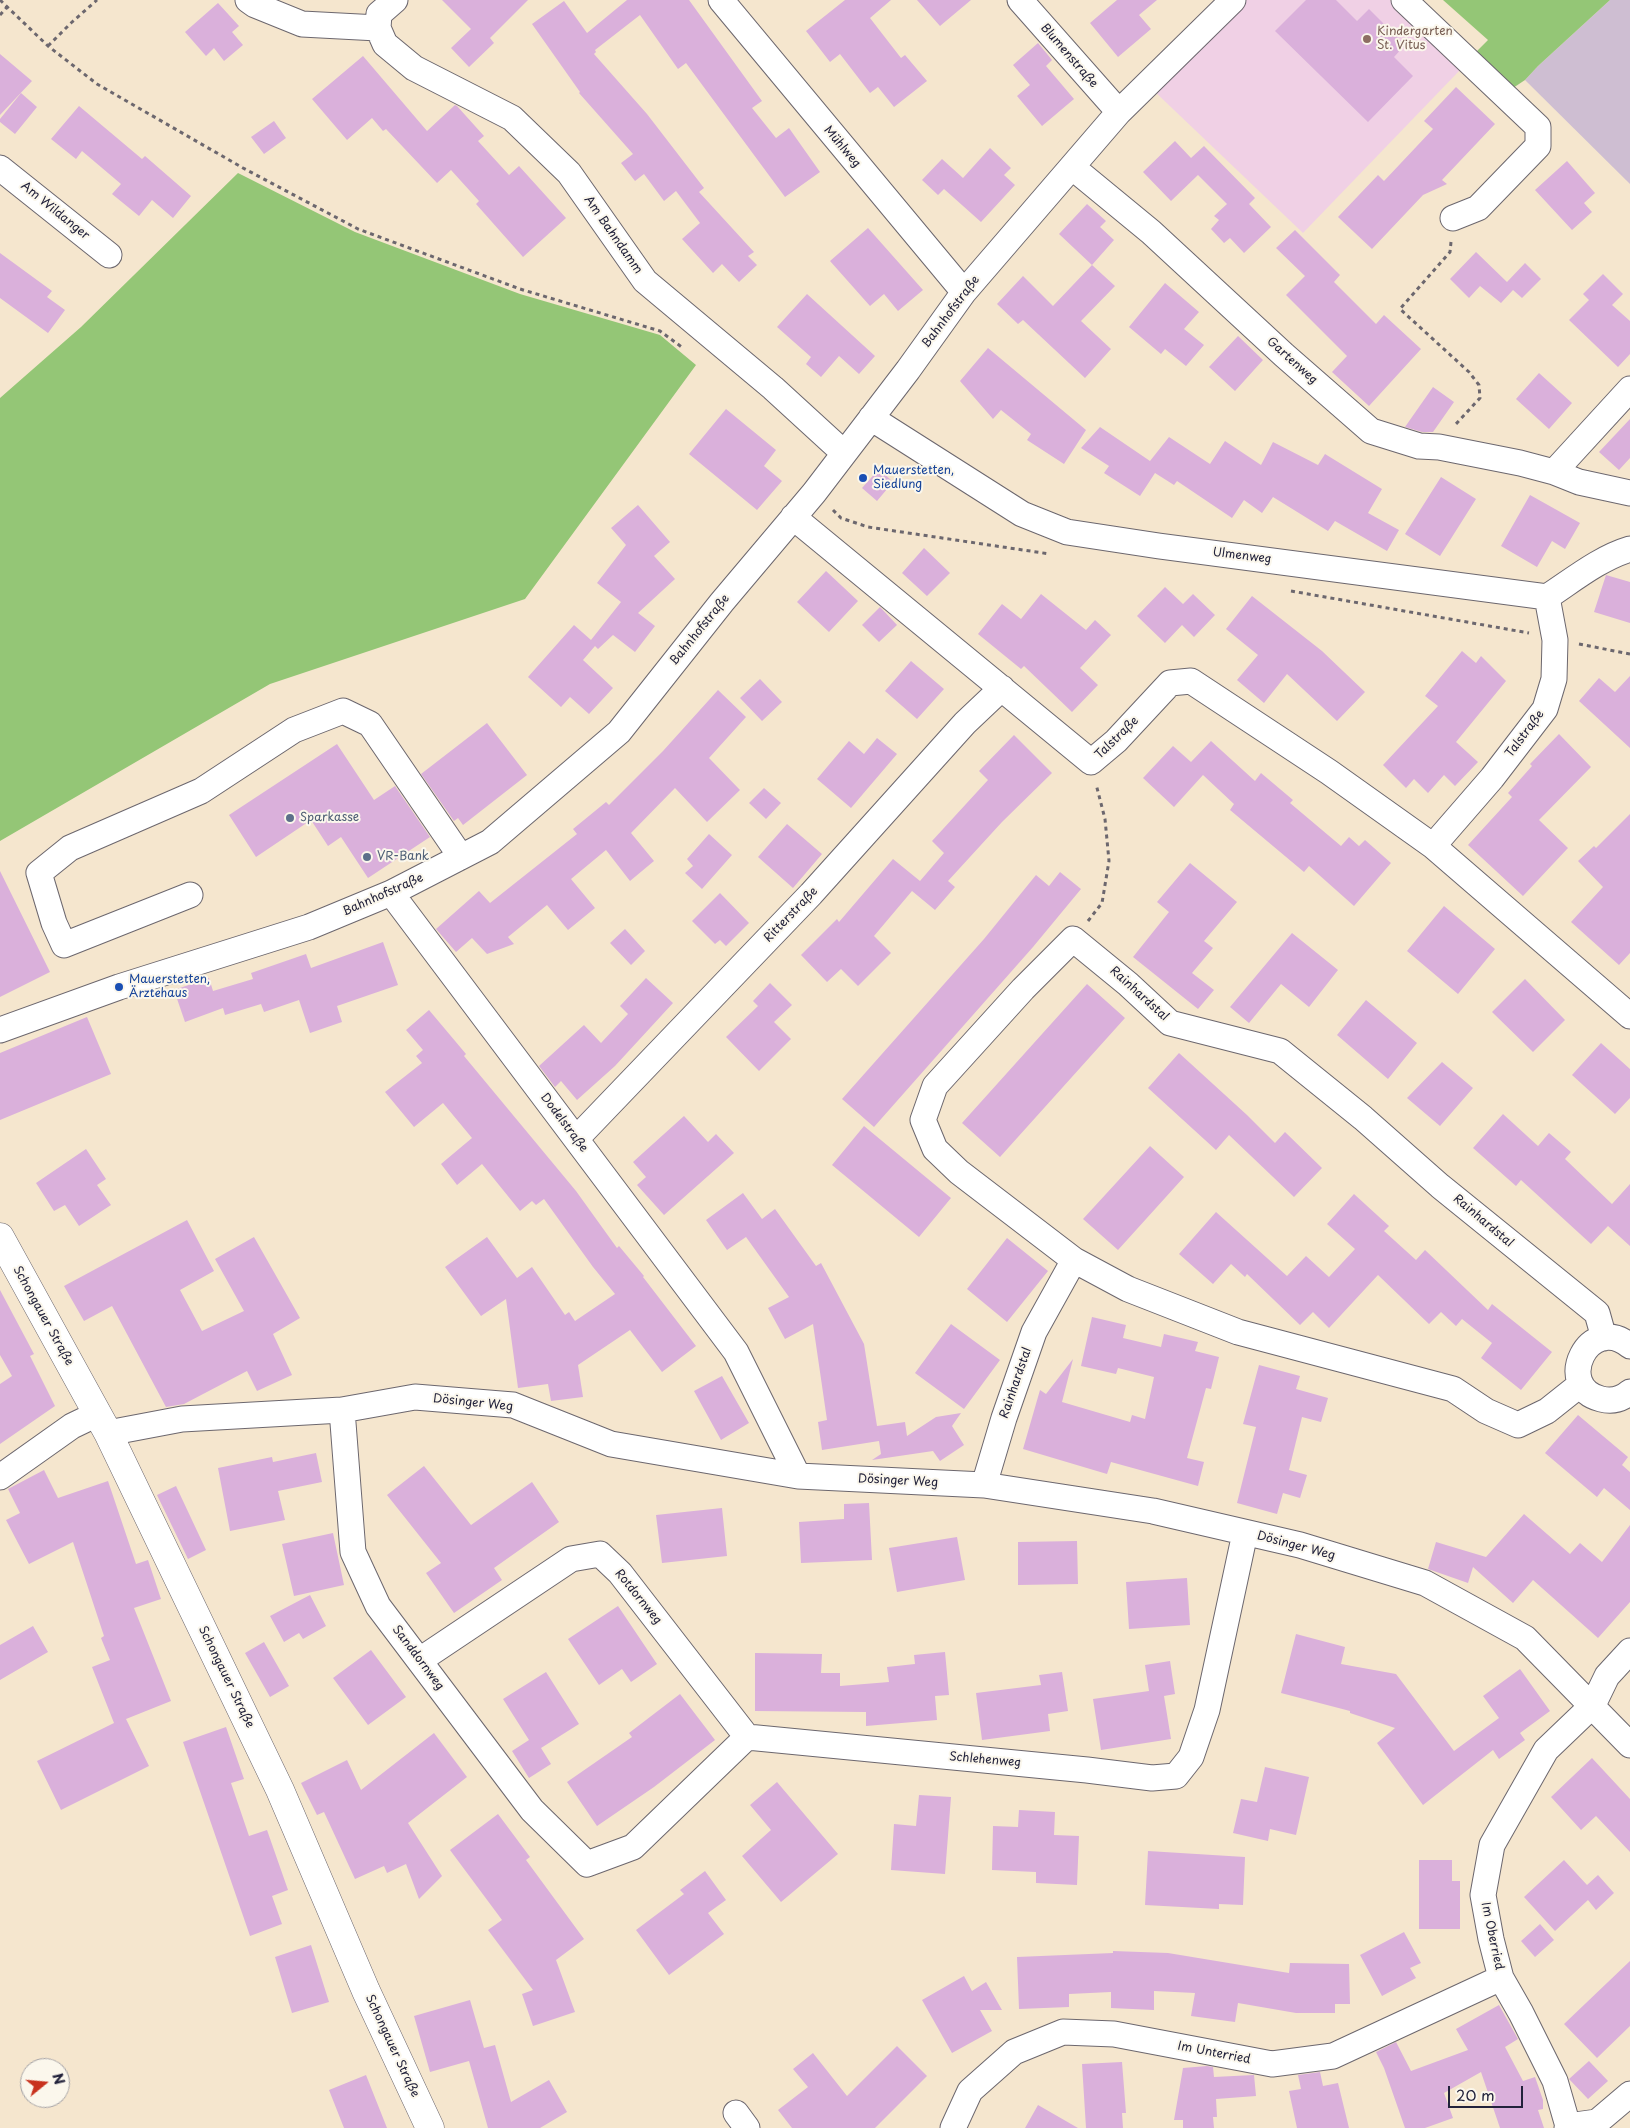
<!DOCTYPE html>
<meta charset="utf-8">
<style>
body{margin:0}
#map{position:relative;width:1630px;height:2128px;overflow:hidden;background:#f5e6ce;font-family:"Playpen Sans",sans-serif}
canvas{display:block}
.north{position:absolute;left:20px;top:2058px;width:50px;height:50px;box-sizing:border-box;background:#fbf7ec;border:1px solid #a4a2a5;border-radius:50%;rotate:73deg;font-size:14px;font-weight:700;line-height:20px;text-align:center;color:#22223b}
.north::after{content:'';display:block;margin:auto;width:18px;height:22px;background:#c8321e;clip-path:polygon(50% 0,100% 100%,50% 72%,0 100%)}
.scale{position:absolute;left:1448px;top:2086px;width:75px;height:22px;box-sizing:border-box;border:2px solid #22223b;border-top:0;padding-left:6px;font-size:15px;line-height:18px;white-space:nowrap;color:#22223b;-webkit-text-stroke:4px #fbf7ec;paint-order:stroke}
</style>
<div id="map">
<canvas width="1630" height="2128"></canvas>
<div class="north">N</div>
<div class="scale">20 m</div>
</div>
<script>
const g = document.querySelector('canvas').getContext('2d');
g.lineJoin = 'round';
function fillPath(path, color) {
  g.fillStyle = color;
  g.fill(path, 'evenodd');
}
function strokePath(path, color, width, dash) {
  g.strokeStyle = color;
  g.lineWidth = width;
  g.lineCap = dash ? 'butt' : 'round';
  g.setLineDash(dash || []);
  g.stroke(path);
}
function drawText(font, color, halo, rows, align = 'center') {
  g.font = font + ' "Playpen Sans",sans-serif';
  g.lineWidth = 4;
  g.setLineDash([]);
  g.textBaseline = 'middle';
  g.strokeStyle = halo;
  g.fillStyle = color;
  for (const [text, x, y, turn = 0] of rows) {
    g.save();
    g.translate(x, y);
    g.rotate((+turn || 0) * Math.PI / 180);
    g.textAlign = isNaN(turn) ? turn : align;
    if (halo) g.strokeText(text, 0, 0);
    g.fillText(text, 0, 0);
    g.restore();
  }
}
const built = new Path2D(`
 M1244,0H1390L1461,69L1303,233L1152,89Z`);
const industrial = new Path2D(`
 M1610,0H1630V184L1525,80L1538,66Z`);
const green = new Path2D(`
 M1443,0H1610L1538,66L1525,80L1513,88L1476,52L1488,40Z
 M238,173L355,232L520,294L660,335L696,365L525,599L270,684L0,841V398L81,327Z`);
const building = new Path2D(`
 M442,0H528L490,38L494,43L469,67L451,48L471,29Z
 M627,0H689L762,101L752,108L776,138L789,128L820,172L785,197L686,63L678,69L640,15L595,50L596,52L594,54L647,114L704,188L699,192L754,252L748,256L757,265L739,282L722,264L713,273L682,239L700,223L676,191L664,201L644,174L635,181L621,163L633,154L579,93L580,92L532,24L564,1L587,33Z
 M845,0H891L870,18L901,58L905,55L927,81L894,107L878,87L870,93L840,54L830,62L806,31Z
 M917,0H971L940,26Z
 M1117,0H1157L1139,15L1151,29L1118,57L1090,23Z
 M1306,0H1336L1357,21L1369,9L1405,45L1394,57L1413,76L1368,122L1275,31Z
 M218,3L239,26L232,32L243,45L224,61L214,48L206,56L185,32Z
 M1038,43L1052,60L1046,66L1074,99L1042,126L1017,96L1030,85L1013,65Z
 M0,54L32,81L0,115Z
 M363,56L427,131L455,105L457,106L484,136L478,141L509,175L519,166L566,218L523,257L476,204L479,201L451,170L437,183L386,129L383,131L372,118L347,140L312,99Z
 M1456,87L1495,124L1442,180L1447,184L1423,195L1372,249L1338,217L1378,175L1384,181L1433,129L1424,121Z
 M21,93L37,107L15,134L0,122V119Z
 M79,106L142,159L145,156L191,196L173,218L152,200L139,216L112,194L121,184L82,151L76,159L51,139Z
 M274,121L286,138L264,154L251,137Z
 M1175,141L1191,158L1204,146L1255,198L1249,204L1271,227L1244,253L1230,238L1224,243L1211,229L1219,220L1214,216L1227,204L1198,175L1171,201L1143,172Z
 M990,148L1011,168L1004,175L1015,185L981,222L944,189L938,195L922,180L942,159L963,178Z
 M1567,161L1595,193L1584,203L1592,212L1572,230L1535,190Z
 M1087,204L1106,221L1100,227L1114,240L1092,265L1059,234Z
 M868,228L923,290L898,311L884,294L870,306L830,261Z
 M1295,230L1340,275L1334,282L1376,324L1384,315L1421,349L1369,406L1332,372L1347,356L1286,295L1305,276L1276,248Z
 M1476,252L1507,282L1525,263L1541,279L1522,298L1513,290L1501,303L1480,286L1469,298L1450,279Z
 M0,253L52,291L47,297L65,310L48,333L0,298Z
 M1092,265L1115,286L1081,321L1111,349L1085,378L1023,320L1018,324L997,304L1023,276L1053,306Z
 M1603,274L1623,294L1612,305L1630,321V354L1618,367L1569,320L1589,300L1583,294Z
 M1165,283L1199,312L1184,329L1204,345L1186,366L1165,349L1161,354L1129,327Z
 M807,294L875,356L859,374L839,356L821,377L806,364L811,357L777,327Z
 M1238,336L1263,360L1235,391L1209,367Z
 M988,348L1086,430L1064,464L1027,440L1031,434L1001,410L993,419L960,381Z
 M1539,373L1572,403L1549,429L1516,399Z
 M1433,387L1454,402L1433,432H1422L1405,427Z
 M726,409L776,450L764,466L782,481L757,510L689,454Z
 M1630,419V458L1619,470L1599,452Z
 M1100,427L1150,461L1169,437L1210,464L1225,441L1261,465L1273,442L1318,465L1325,454L1382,489L1368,513L1399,530L1387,551L1335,521L1328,531L1273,497L1262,513L1244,500L1232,518L1177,481L1174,485L1155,473L1140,496L1104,473L1109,466L1081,448Z
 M879,469L893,482L877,501L862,488Z
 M1441,477L1476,499L1440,556L1405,534Z
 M1530,495L1580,523L1565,549L1552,541L1537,567L1501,546Z
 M638,505L670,542L654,556L675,579L638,613L655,626L635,652L613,635L598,649L595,646L583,660L613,688L589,714L570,697L561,707L528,677L574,625L591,640L621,602L597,583L626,545L611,528Z
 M924,548L950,573L927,596L902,573Z
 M826,571L858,601L829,632L797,602Z
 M1606,575L1630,582V623L1594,612Z
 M1165,587L1183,604L1193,594L1215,615L1194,637L1182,625L1165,643L1137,616Z
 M1041,594L1086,630L1095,620L1111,635L1080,668L1098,685L1072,712L1024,666L1021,669L978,634L1002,604L1021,619Z
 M1252,596L1322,651L1365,692L1337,721L1287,674L1264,703L1237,680L1258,655L1226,629Z
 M880,607L897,625L879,642L862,625Z
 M1462,651L1476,663L1481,656L1506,681L1456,742L1478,762L1455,786L1444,775L1428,793L1414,779L1406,788L1383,765L1438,706L1425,696Z
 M911,661L944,689L917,719L885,691Z
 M1630,676V748L1579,701L1599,678L1615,692Z
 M760,679L782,702L762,721L740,698Z
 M718,690L746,717L709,758L740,790L707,822L675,788L631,833L654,861L630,881L606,850L571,879L595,908L568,930L547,905L508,937L514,944L487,954L472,938L456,952L436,929L479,891L490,903L577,834L573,829L606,802L609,805L663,751Z
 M487,723L527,775L463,825L458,818L454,821L421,774Z
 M1559,734L1591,767L1539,820L1568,848L1523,896L1468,845L1512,797L1508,793L1532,766L1530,764Z
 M1014,735L1052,773L1002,822L948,881L955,887L935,910L912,891L874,936L891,953L858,986L841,969L827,982L801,955L837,919L839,922L893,859L920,881L944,853L932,841L988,780L979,771Z
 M877,738L897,754L851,808L817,779L849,741L864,754Z
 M1211,741L1255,781L1261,773L1293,800L1290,803L1341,846L1349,837L1359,846L1365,840L1391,863L1354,906L1309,866L1304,872L1230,810L1234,804L1203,775L1174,807L1143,778L1173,746L1191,762Z
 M337,744L374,800L395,786L430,837L368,878L341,837L328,846L311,820L256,857L229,815Z
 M764,788L781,803L766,819L749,803Z
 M1630,814V953L1619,965L1571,922L1603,887L1578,861L1594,846L1596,848Z
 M787,824L822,854L793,888L758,857Z
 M709,834L732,855L702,889L685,873L693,866L687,859Z
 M1190,863L1237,902L1204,941L1213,948L1192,973L1214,990L1198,1009L1133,957L1169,912L1157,902Z
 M0,871L50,972L0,997Z
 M1060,872L1081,889L1033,947L874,1127L842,1099L984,939L1036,875L1049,886Z
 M720,893L749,923L726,946L720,940L715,944L692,921Z
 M1444,906L1495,949L1458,994L1407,951Z
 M625,929L645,951L631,965L610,943Z
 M1292,933L1338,970L1309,1007L1281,984L1249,1023L1230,1007Z
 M383,942L398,985L337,1006L342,1022L310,1033L299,1000L264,1012L261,1004L225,1015L223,1008L185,1022L174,990L209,978L213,991L253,979L251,973L306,954L311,968Z
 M646,978L673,1003L615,1066L577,1100L561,1081L555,1087L539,1066L584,1025L601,1043L628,1014L620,1006Z
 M1525,979L1565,1020L1533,1052L1492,1012Z
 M770,983L792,1005L774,1022L791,1039L759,1071L726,1037L758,1006L753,1001Z
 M1087,984L1125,1018L1000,1157L962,1123Z
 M1366,1000L1417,1043L1388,1079L1337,1035Z
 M429,1010L466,1054L464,1056L576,1191L617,1248L619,1246L644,1276L643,1277L696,1346L662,1372L630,1330L578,1365L583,1397L551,1401L548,1384L518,1388L506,1299L481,1316L445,1267L487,1237L517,1278L532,1267L565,1315L569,1312L575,1321L615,1294L593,1267L544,1199L536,1205L532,1201L520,1211L482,1164L457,1185L441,1164L472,1138L443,1103L414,1127L385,1092L422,1063L416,1056L423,1050L406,1030Z
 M87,1017L111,1074L0,1120V1053Z
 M1601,1043L1630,1069V1098L1615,1114L1572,1075Z
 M1179,1053L1247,1115L1275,1143L1285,1132L1322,1168L1294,1197L1229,1135L1216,1150L1148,1088Z
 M1442,1062L1473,1088L1440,1126L1407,1098Z
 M1503,1114L1538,1146L1549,1133L1571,1152L1565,1159L1612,1204L1630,1184V1246L1608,1226L1591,1244L1521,1180L1516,1186L1473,1148Z
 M684,1116L708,1142L716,1134L734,1153L664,1215L637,1185L646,1177L633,1162Z
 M864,1126L951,1198L919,1237L832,1165Z
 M1150,1146L1184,1177L1118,1250L1083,1219Z
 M86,1149L106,1179L97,1185L111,1205L79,1226L65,1205L54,1211L36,1183Z
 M743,1193L762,1219L775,1209L816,1266L821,1263L864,1344L877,1426L905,1422L907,1436L936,1417L961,1413L952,1426L964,1445L940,1461L933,1451L872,1460L881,1454L879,1441L822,1450L818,1422L827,1420L813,1324L785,1339L768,1308L789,1297L746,1237L727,1250L706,1220Z
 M1354,1194L1389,1226L1384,1231L1416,1260L1425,1250L1488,1310L1492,1304L1552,1352L1521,1390L1481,1358L1492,1343L1462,1319L1456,1326L1441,1312L1429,1324L1378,1275L1329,1328L1313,1312L1300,1325L1247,1274L1245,1277L1231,1264L1213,1284L1179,1254L1216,1212L1287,1276L1306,1256L1329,1277L1355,1249L1327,1224Z
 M187,1220L214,1271L180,1290L202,1331L244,1311L215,1259L254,1237L300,1318L273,1334L292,1375L257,1391L247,1371L184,1404L166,1407L112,1306L84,1321L64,1286Z
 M1007,1238L1048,1271L1007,1322L967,1289Z
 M0,1290L34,1354L30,1356L55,1406L0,1444V1384L12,1376L0,1355Z
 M1092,1317L1126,1325L1123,1338L1161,1347L1164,1334L1198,1342L1195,1351L1219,1357L1211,1389L1206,1388L1187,1458L1204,1462L1198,1486L1111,1462L1107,1474L1023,1449L1040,1390L1046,1394L1073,1359L1062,1402L1130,1422L1132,1415L1145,1419L1154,1377L1118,1368L1116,1374L1081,1366Z
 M951,1324L1000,1360L964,1409L915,1373Z
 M1259,1365L1300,1376L1296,1389L1328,1398L1321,1422L1302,1417L1289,1470L1307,1475L1300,1498L1283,1493L1277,1514L1237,1503L1256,1427L1243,1424Z
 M722,1376L749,1423L721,1440L694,1391Z
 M1578,1415L1628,1457L1622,1465L1630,1472V1510L1604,1488L1597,1497L1545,1453Z
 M316,1453L322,1482L278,1491L285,1520L230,1531L218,1468L272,1457L273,1462Z
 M424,1466L471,1525L532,1482L559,1522L494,1568L502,1580L454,1613L426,1573L441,1563L387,1495Z
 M44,1470L58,1498L108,1481L136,1564L148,1560L161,1599L134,1608L171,1701L126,1719L149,1766L61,1810L37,1761L114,1723L92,1667L110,1660L101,1638L104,1636L73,1542L29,1564L6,1520L20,1513L8,1489Z
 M176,1486L206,1550L188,1559L157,1495Z
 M869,1503L872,1560L801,1563L799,1522L844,1519V1504Z
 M722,1508L727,1556L662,1563L656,1515Z
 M1524,1514L1570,1554L1580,1543L1602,1562L1630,1525V1602L1598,1638L1533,1580L1513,1603L1473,1567L1468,1583L1428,1569L1436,1542L1486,1557Z
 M333,1533L344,1585L294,1596L282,1544Z
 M957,1537L965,1580L897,1592L889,1548Z
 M1077,1541L1078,1584L1018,1585V1542Z
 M1187,1578L1190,1625L1129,1629L1126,1582Z
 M310,1595L326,1626L303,1639L299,1633L284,1642L270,1616Z
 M618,1606L657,1664L631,1682L622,1669L599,1685L568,1639Z
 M33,1626L48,1652L0,1680V1645Z
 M1296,1634L1345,1647L1341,1664L1396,1674L1454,1751L1499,1718L1483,1696L1520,1669L1550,1711L1520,1733L1525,1740L1499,1759L1493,1750L1423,1805L1377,1743L1395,1728L1350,1713V1711L1281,1693Z
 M264,1642L289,1686L270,1697L245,1653Z
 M371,1650L406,1697L368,1725L333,1678Z
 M945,1652L949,1695L935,1696L937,1720L866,1726V1712L755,1711V1653L822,1654L821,1673H840V1686L889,1682L887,1667L915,1664L914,1655Z
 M1170,1661L1175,1694L1164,1696L1171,1739L1101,1750L1093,1699L1149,1691L1145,1665Z
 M546,1672L579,1724L541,1748L551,1764L529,1778L512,1751L529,1740L503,1699Z
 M1062,1672L1068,1711L1048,1714L1050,1731L982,1740L976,1693L1041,1685L1039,1675Z
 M680,1694L715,1740L654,1787L597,1826L567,1782L632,1737L629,1733Z
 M226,1727L244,1779L231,1783L249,1836L267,1830L288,1890L272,1896L282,1924L250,1936L183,1742Z
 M434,1733L467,1777L408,1823L442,1876L419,1899L406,1864L387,1873L384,1866L355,1879L324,1812L317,1815L301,1783L347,1760L361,1790Z
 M1592,1758L1630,1799V1852L1596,1816L1581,1830L1551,1797Z
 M1265,1767L1309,1777L1296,1835L1270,1829L1268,1841L1233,1833L1241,1799L1257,1802Z
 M777,1782L838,1854L781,1902L742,1856L771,1830L750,1805Z
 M919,1795L951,1797L945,1874L891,1870L894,1824L916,1826Z
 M1019,1810L1055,1812L1054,1835L1079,1836L1077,1885L1036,1883V1872L992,1870L993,1826L1018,1827Z
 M498,1814L530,1857L526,1860L584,1939L556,1960L575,2012L533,2026L522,1994L533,1990L488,1930L502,1920L450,1850Z
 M1148,1851L1245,1857L1243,1905L1219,1904V1909L1145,1905Z
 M1419,1860H1452V1881H1460V1929H1419Z
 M1564,1860L1587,1885L1598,1875L1614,1893L1596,1910L1588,1900L1555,1931L1524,1897Z
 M705,1871L726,1900L708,1913L724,1934L669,1975L636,1930L684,1894L680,1890Z
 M1540,1924L1554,1940L1535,1957L1521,1941Z
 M1404,1932L1421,1963L1410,1968L1416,1978L1382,1996L1360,1955Z
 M311,1945L329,2002L292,2013L275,1957Z
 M1113,1951L1168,1953L1289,1973L1290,1963L1349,1964L1350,2004H1335V2013H1296L1238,2003L1235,2022L1191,2016L1195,1993L1154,1991V2010L1111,2008V1992L1069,1994V2007L1019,2009L1017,1957L1113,1953Z
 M1630,1961V2026L1597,2058L1564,2024Z
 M964,1976L972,1991L986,1982L1002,2010H980L992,2031L952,2053L922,2000Z
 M470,2000L484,2048L495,2045L511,2102L549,2080L567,2112L540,2128H488L469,2061L430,2072L414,2016Z
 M1499,2005L1518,2039L1505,2047L1523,2081L1535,2077L1543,2100V2109L1538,2110L1544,2128H1500L1481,2072L1444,2093L1453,2118L1425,2128H1405L1384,2068L1376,2052L1396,2042L1411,2071L1468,2050L1456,2029Z
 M897,2046L927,2076L875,2128H792L778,2110L808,2087L793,2069L813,2053L847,2096Z
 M1589,2061L1608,2081L1588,2099L1569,2079Z
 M1122,2062L1126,2113H1122L1123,2128H1086L1082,2064Z
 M1207,2066L1213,2067L1214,2077L1254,2075L1256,2096L1216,2099L1217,2117H1213L1214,2128H1183V2120H1174L1183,2068Z
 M1320,2072L1323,2086L1338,2083L1349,2128H1297L1289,2091L1301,2089L1298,2075Z
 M366,2075L387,2128H344L329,2090Z
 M1038,2105L1078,2128H1025Z`);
const path = new Path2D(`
 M0,0L48,46L97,84L243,168L358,229L520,289L660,331L683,348
 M0,15L7,7
 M48,46L71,23L97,0
 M1451,242L1450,252L1400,309L1469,372L1479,385L1480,398L1455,425
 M833,510L841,518L868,527L1050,554
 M1291,591L1529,633
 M1579,644L1630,654
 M1088,921L1102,903L1109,861L1105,819L1096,784`);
const minor = new Path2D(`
 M248,0L255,5L302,24L378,28
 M395,0L379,14L378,28L385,44L414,68L512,118L569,173L645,281L773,388L844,453
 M721,0L964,292
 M1020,0L1119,112
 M1404,0L1538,127V146L1478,208L1453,218
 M1072,167L1151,232L1284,355L1371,431L1419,446L1439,447L1520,463L1554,472L1630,389
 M0,168L109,255
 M871,418L1022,514L1067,532L1159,546L1547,597C1573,580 1600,558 1630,549
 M1554,472L1579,482L1630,493
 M793,517L1091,762L1116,741L1170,683L1191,681L1329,772L1433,846L1630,1016
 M1433,846L1492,778L1545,709L1554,679L1555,640L1547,597
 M391,893L736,1352L798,1476
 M190,895L64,945L54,923L39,873L70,848L201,791L294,730L343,711L370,724L461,857
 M0,1030L119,987L309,927L391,893L490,842L619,732L722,602L814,493L908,370L964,292L1119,112L1233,0
 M576,1139L811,894L965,723L1002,688
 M1630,1346C1589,1312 1553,1387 1601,1399C1612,1402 1622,1399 1630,1392
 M1581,1384L1547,1411L1518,1425L1486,1411L1453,1389L1238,1332L1128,1289L1074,1260L959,1172L935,1149L923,1120L935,1086L1023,989L1073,939L1128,984L1170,1023L1280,1051L1363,1118L1440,1186L1597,1313L1604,1338
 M342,1410L353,1552L378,1606L532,1810L587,1864L633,1847L747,1737L1087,1770L1152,1778L1176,1776L1191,1757L1207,1710L1245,1533
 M108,1433L182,1419L342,1410L415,1397L513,1405L611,1444L798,1476L984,1485L1153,1511L1300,1545L1425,1583L1525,1638L1630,1745
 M0,1477L72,1426L97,1414
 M984,1485L1004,1418L1034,1332L1074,1260
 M420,1660L571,1559L600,1554L620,1573L747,1737
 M736,2113L747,2128
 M1568,2126L1555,2081L1521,2013L1501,1978L1491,1939L1483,1895L1492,1845L1546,1750L1593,1705L1607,1676L1630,1651
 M953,2128L970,2091L1014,2052L1063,2032L1114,2034L1272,2064L1333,2056L1501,1978
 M1567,2128L1568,2126L1597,2122L1630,2094`);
const major = new Path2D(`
 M0,1237L108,1433L280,1790L366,1991L430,2128`);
const markers = [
 [1367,39,5,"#8d6e63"],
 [863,478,5,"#1a4fb4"],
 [290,818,5,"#5c6f8a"],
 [367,857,5,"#5c6f8a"],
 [119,987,5,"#1a4fb4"]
];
const educationNames = [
 ["Kindergarten",1377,32],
 ["St. Vitus",1377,46]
];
const streetNames = [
 ["Blumenstraße",1069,56,49],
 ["Mühlweg",842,147,50],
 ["Am Wildanger",55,211,39],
 ["Am Bahndamm",613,235,55],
 ["Bahnhofstraße",951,312,-53],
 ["Gartenweg",1292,361,42],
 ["Ulmenweg",1242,556,7],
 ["Bahnhofstraße",700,630,-51],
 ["Talstraße",1525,734,-53],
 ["Talstraße",1117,738,-44],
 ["Bahnhofstraße",383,895,-24],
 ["Ritterstraße",791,915,-46],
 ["Rainhardstal",1139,994,42],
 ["Dodelstraße",564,1123,53],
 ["Rainhardstal",1483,1221,40],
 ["Schongauer Straße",43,1316,61],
 ["Rainhardstal",1016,1383,-71],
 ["Dösinger Weg",473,1403,6],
 ["Dösinger Weg",898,1481,3],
 ["Dösinger Weg",1296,1546,15],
 ["Rotdornweg",638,1597,51],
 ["Sanddornweg",418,1658,53],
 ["Schongauer Straße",226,1677,64],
 ["Schlehenweg",985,1760,5],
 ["Im Oberried",1492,1936,78],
 ["Schongauer Straße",392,2046,65],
 ["Im Unterried",1214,2053,11]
];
const transitNames = [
 ["Mauerstetten,",873,471],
 ["Siedlung",873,485],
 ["Mauerstetten,",129,980],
 ["Ärztehaus",129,994]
];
const serviceNames = [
 ["Sparkasse",300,818],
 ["VR-Bank",377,857]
];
fillPath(built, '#f0d0e5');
fillPath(industrial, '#cebed2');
fillPath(green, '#94c676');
fillPath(building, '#dab0db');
strokePath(minor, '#6c676e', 27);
strokePath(major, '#6c676e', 29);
strokePath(path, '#6c676e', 3, [4, 4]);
strokePath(minor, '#fff', 25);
strokePath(major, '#fff', 28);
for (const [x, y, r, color] of markers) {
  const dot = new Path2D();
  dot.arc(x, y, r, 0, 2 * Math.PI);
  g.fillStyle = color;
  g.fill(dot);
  strokePath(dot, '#fbf7ec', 2);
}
drawText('12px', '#785e54', '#fbf7ec', educationNames, 'left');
drawText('12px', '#22223b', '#fbf7ec', streetNames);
drawText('12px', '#164399', '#fbf7ec', transitNames, 'left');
drawText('12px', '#4e5e75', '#fbf7ec', serviceNames, 'left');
</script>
